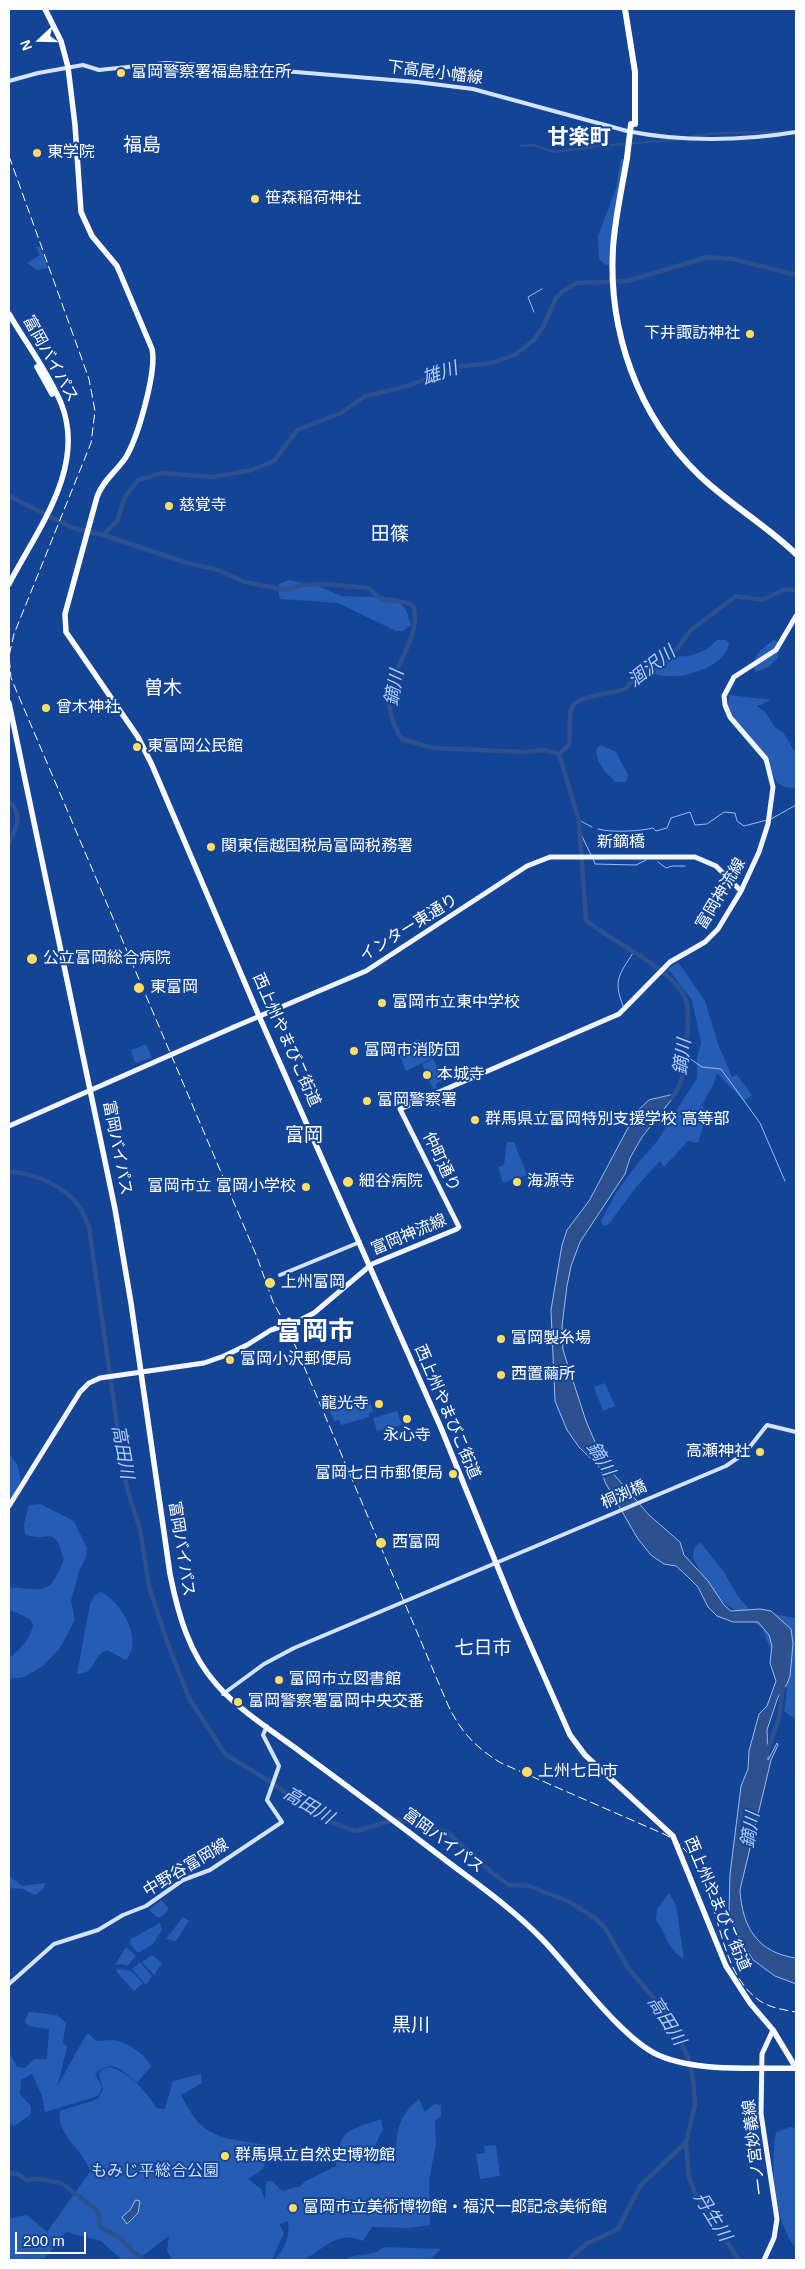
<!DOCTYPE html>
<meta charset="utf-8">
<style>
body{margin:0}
#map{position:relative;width:805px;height:2269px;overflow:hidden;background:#144496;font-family:Arial,sans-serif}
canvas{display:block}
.frame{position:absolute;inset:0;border:10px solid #fff;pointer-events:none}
.north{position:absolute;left:15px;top:15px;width:50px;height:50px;-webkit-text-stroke:4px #144496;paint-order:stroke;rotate:249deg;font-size:14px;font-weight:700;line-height:20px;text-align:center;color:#fff}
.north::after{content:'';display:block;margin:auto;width:18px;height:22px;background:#fff;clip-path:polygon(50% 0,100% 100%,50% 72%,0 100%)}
.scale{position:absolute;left:15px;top:2232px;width:71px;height:22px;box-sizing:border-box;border:2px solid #fff;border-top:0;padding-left:6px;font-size:15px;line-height:18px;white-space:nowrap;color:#fff;-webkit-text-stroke:4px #144496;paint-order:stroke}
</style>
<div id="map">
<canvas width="805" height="2269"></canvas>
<div class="frame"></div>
<div class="north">N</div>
<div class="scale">200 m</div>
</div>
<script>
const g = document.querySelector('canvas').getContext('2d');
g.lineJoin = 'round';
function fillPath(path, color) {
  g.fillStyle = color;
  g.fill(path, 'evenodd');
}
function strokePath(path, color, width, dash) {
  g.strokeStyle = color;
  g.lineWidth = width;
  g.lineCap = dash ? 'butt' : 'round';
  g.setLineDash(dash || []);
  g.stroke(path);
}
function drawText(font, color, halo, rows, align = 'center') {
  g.font = font + ' Arial,"Noto Sans JP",sans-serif';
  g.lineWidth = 4;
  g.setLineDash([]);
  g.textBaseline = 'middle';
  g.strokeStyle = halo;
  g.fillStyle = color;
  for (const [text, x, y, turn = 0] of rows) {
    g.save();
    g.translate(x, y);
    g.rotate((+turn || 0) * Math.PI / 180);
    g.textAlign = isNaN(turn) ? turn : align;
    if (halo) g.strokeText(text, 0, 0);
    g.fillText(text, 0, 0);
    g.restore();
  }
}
const green = new Path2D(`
 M621,159L624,160L611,244L610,264L606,265L599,259L598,236L616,189Z
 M36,247H40L48,268L37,270L27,263L40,255Z
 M289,580L318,586L341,596L396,598L406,610L411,625L403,631H396L338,603L281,599L279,596V584Z
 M717,640H726L729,643C726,669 673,683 652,673L650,668L654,659C680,654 696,662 717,640Z
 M775,640L779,643L778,658L768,667L756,672L752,665C756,654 764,645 775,640Z
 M729,695L771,700L757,706L766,713L775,728L783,732L796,754V788L785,787L777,783L758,746L731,713L728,706Z
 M601,745L616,752L628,775L626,782H616C607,774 594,762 597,748Z
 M678,962L705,1001L718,1044L732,1077L737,1075L752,1095L744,1101L717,1073L714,1083L702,1105L707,1113L698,1143L688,1141L664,1167L660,1161L637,1186L608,1225L603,1226L601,1221L616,1193L634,1168L658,1140L697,1078V1058L701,1043L692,1000L668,969Z
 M418,1039L432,1058L406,1071L397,1049Z
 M146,1044L152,1058L135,1063L131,1050Z
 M433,1059L444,1079L436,1084L437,1088L433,1089L422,1064Z
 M507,1142H514L527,1175L503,1183L498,1167L504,1165Z
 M605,1383L615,1406L603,1411L594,1387Z
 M369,1398L373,1412L369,1413V1417L341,1425L339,1420L334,1421L328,1406L334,1404L337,1410Z
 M397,1411L402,1425L377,1431L373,1418Z
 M9,1453L18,1466L21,1481L9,1502Z
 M40,1504L74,1521L87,1548L86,1557L80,1569L71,1600L75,1620L60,1648L43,1666L24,1677L10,1679L9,1658C20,1650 31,1638 33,1624L30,1619L9,1609V1587C45,1590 49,1596 64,1560C54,1521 48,1545 25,1534L24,1524L29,1505Z
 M700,1542L724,1572L737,1595L749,1609L794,1618L796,1620V1720L784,1711L787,1690L762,1628L726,1604L709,1588L693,1558L694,1549Z
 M101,1592C121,1602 144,1640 126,1660L107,1650C90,1657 99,1672 77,1674L90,1604L94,1596Z
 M9,1876L22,1886L46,1883L42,1890L35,1895L23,1889L9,1888Z
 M669,1893L676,1905L684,1959C667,1949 667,1934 656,1920L657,1909Z
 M161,1900L169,1909L161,1917H157L149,1910Z
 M183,1917L189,1921L176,1941L166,1939Z
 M160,1923L162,1930L153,1944L138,1953L130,1944L131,1939Z
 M126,1947L136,1956L127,1966L123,1964L115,1965Z
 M152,1955L162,1963L154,1975L142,1962Z
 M140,1962L152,1976L146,1985L132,1969Z
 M118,1969L131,1971L143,1983L134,1991L116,1971Z
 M29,2012L57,2015L66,2023L63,2042L67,2047L57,2087L83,2040L88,2033L96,2041C101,2041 107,2040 112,2040C126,2041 145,2054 151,2066L137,2083C122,2071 113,2057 95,2074L102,2087L98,2096L45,2112L42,2096L32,2074L21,2080L20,2094L31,2106V2114L16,2125L9,2124V2052L17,2067L25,2068L34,2059H47L49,2029L28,2026L25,2021Z
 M109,2067C126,2070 149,2093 156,2108L165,2109L173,2081L201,2074L202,2083L181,2095C186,2104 191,2114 198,2122C216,2142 245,2140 270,2146L263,2169L248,2179L261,2189L265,2199L266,2182L272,2181L282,2191L301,2186L304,2182L336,2166C341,2127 347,2132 381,2119L383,2129L368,2160L378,2165L396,2155C396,2129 399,2116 419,2099L425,2112L434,2104L441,2105V2116L435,2121L436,2144L429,2180L430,2225L409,2228L372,2227L363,2241C336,2229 324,2250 303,2260C297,2263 282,2260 275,2260C285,2248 290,2237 288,2221L279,2224L284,2233L272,2260H172L167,2251L169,2236L137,2260H122L101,2241L66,2232L45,2258L9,2260V2218L27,2215L47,2232L90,2172C86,2152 55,2134 60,2111L98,2099L103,2089L99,2074L102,2069Z
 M790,2127L796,2128V2248C774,2224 770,2163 776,2132Z
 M496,2145L500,2176L480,2179L476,2154L485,2153L484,2146Z
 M384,2247L441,2249L430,2260H345C359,2251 369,2259 384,2247Z`);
const water = new Path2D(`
 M676,1094L642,1137L630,1158L625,1174L580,1242L571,1266L567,1286L562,1326L563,1350L586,1421L604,1463L649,1515L680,1542L684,1555L708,1581L724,1605L731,1611L760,1609L771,1611L791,1629L793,1644L790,1676L787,1684L778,1697L767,1730L768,1760L777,1743L778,1745L771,1760L740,1890C742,1927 758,1953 796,1958V1984L775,1976L753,1960L739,1937L729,1912L730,1874L741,1786L748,1769L749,1751L759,1714L767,1706L776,1681L770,1663L772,1646L769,1635L758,1622H733L717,1616L708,1607L698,1587L686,1575L676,1566L664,1564L651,1555L638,1539L606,1484L599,1467L579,1447L567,1430L555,1401L551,1310L562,1245L567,1230L589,1201L637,1111L649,1100Z
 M136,2200L140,2201L138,2213L127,2224L122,2217L130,2210Z`);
const stream = new Path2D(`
 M534,312L528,297L542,289
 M771,819L796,805
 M579,820L592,827
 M598,829C611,833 641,831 653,828L656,831L667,828L671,818L690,812L695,825L707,824L724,812L735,813L737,821L744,826L767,820
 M580,832L591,855
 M593,858L595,864L636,865L646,860
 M658,862L666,868L672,866H685
 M623,1006C613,980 619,975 633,953
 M685,1055L702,1067L721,1069L760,1123L785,1181`);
const canal = new Path2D(`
 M691,137C719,130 759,134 790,131
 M521,146L533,145L554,152L600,146L683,139`);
const river = new Path2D(`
 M9,496L73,528L103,535L187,563L215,569L245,582L285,590L302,585L325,584L368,588C373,590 375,596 380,598C392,602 402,600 413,605C427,647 364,683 402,739L433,748L525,752L544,750L559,754
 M103,535L117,521L125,497L138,480L162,473L212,477L252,470L274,461L297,430L341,413L365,396L408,386L453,367L492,363L516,354L534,340L543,327L556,298L563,291L577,283L627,281L708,257L733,259L796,275
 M559,754L579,821L586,920C612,943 676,969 686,1001C690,1015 687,1033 686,1048C684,1065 684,1085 671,1098
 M559,754L569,745C571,733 568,721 571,710C574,694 613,695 627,688L630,683L676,650L691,630L736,596L762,600L785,589L796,590
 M9,802C24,813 16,829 9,843
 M9,1172C32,1172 65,1186 79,1206C83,1212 86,1220 89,1227L123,1467L128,1492L140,1529L149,1586L166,1639L189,1698L225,1754L269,1781L293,1798L302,1801L331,1822L347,1828L356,1831L397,1819L447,1832L491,1872L509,1885L529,1886L570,1902L595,1918L605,1928L628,1968L664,2010L688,2057L693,2079L695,2105L686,2142L689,2178L697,2197L739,2260
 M765,1758L779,1718L783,1686
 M9,2173L18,2174L26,2180L41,2179L61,2183L97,2210L100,2219L99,2225L105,2231C120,2232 131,2253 144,2260
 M568,2260L586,2244L618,2229L640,2186L686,2142`);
const secondary = new Path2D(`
 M9,81L38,73L83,65L99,70L166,63L235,67L417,82L473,89L627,131C681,142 742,141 796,132
 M280,1275L360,1242
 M223,1694L264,1664L294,1648L726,1466L745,1453L767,1425L796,1432
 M9,1984L54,1944L98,1930L123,1915L146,1906L183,1880L210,1870L282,1822L267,1800L279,1766L263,1735L267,1726`);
const primary = new Path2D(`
 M234,1027L366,971L527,866L550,857H695L716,866L741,891
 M9,1126L116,1079
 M9,1506L80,1392L89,1383L100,1378L204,1363L224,1356L247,1345L271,1330L296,1322L314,1313L372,1264L457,1229L459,1227L400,1109L619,1014L670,962L705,942L718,929L741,891L759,852L768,824L773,787L766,759L730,717L725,705L724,696L734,677L776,650L796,616
 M764,2260L774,2238L777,2219L761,2114L762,2054L773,2030`);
const trunk = new Path2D(`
 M45,9L61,41L68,67L75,125L81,212L92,236L117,266L152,349C157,371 138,437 126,457C117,471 103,480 97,497L65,614L66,632L138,737L152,765L259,1016L441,1428L518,1617L570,1735L585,1755L673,1836L726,1966L750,2003L773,2030L796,2068
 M9,314C26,343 48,372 61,403C87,467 37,530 9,584
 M37,367L52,394
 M9,703L115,1209L131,1303L170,1574C178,1614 189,1654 217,1685C241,1712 274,1732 302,1753C351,1789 400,1825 448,1862C480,1886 514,1910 542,1939C573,1971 621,2038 658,2055C696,2072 755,2068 796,2068`);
const motorway = new Path2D(`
 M625,9L635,72V124
 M627,158C622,188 615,218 613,248C608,332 638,416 699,475C729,504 766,525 796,554`);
const rail = new Path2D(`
 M9,156L89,379L95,411L91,443L14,634L9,656L11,678L257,1257L273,1302L289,1331L448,1705C460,1731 476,1748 501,1763L666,1835C727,1869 707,1964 760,2001C771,2008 784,2010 796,2012`);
const primaryBridge = new Path2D(`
 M116,1079L234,1027`);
const motorwayBridge = new Path2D(`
 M627,158L631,124`);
const markers = [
 [121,73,5,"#ffde66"],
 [37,153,5,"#ffde66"],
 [255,199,5,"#ffde66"],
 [750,334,5,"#ffde66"],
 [169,506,5,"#ffde66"],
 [46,708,5,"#ffde66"],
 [137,747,5,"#ffde66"],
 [211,847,5,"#ffde66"],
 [32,959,6,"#ffde66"],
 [139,988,6,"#ffde66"],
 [382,1003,5,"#ffde66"],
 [354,1051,5,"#ffde66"],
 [427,1075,5,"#ffde66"],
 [367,1101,5,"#ffde66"],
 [475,1120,5,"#ffde66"],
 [348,1182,6,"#ffde66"],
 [517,1182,5,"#ffde66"],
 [306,1187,5,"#ffde66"],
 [270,1283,6,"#ffde66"],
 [501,1339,5,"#ffde66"],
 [230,1360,5,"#ffde66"],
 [501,1375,5,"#ffde66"],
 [379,1404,5,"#ffde66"],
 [407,1419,5,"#ffde66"],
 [760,1452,5,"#ffde66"],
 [453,1474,5,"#ffde66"],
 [381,1543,6,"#ffde66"],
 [279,1680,5,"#ffde66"],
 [238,1702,5,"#ffde66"],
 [527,1772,6,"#ffde66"],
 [225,2156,5,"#ffde66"],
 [293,2208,5,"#ffde66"]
];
const poiNames = [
 ["富岡警察署福島駐在所",131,73],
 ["東学院",47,153],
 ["笹森稲荷神社",265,199],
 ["下井諏訪神社",740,334,"right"],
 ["慈覚寺",179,506],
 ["曾木神社",56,708],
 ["東富岡公民館",147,747],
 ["関東信越国税局富岡税務署",221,847],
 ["公立富岡総合病院",43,959],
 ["東富岡",150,988],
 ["富岡市立東中学校",392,1003],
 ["富岡市消防団",364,1051],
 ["本城寺",437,1075],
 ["富岡警察署",377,1101],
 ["群馬県立富岡特別支援学校 高等部",485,1120],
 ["細谷病院",359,1182],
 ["海源寺",527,1182],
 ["富岡市立 富岡小学校",296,1187,"right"],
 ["上州富岡",281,1283],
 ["富岡製糸場",511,1339],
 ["富岡小沢郵便局",240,1360],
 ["西置繭所",511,1375],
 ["龍光寺",369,1404,"right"],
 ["永心寺",407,1436,"center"],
 ["高瀬神社",750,1452,"right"],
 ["富岡七日市郵便局",443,1474,"right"],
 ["西富岡",392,1543],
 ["富岡市立図書館",289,1680],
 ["富岡警察署富岡中央交番",248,1702],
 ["上州七日市",538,1772],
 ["群馬県立自然史博物館",235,2156],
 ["富岡市立美術博物館・福沢一郎記念美術館",303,2208]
];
const streetNames = [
 ["下高尾小幡線",435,73,7],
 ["富岡バイパス",50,359,61],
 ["新鏑橋",621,843],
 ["富岡神流線",721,894,-59],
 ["インター東通り",409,928,-32],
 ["西上州やまびこ街道",286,1040,66],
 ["富岡バイパス",117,1148,79],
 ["仲町通り",441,1162,64],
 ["富岡神流線",409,1235,-23],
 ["西上州やまびこ街道",447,1412,67],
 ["桐渕橋",624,1495,-23],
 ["富岡バイパス",181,1549,81],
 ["富岡バイパス",443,1841,37],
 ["中野谷富岡線",186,1868,-31],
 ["西上州やまびこ街道",717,1904,67],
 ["一ノ宮妙義線",755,2147,-97]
];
const parkNames = [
 ["もみじ平総合公園",155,2172]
];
const waterNames = [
 ["雄川",440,374,-19],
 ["涸沢川",652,667,-38],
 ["鏑川",395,688,-80],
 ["鏑川",683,1057,-83],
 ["高田川",122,1452,80],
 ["鏑川",600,1459,58],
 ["高田川",308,1806,31],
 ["鏑川",751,1830,-81],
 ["高田川",666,2021,58],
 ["丹生川",712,2217,58]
];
const quarterNames = [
 ["福島",142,146],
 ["田篠",390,535],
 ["曽木",163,689],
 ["富岡",304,1136],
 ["七日市",483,1649],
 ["黒川",411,2026]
];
const districtNames = [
 ["甘楽町",579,138]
];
const townNames = [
 ["富岡市",315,1333]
];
fillPath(green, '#275cb5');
fillPath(water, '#2d508e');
strokePath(water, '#97bcf5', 1);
strokePath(stream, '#97bcf5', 1);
strokePath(canal, '#2d508e', 2.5);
strokePath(river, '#2d508e', 4.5);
strokePath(secondary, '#d4e3fc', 4);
strokePath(primary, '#f0f5ff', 5);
strokePath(trunk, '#f8faff', 5.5);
strokePath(motorway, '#fff', 6);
strokePath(rail, '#fff', 1, [9, 4]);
strokePath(primaryBridge, '#f0f5ff', 5);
strokePath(motorwayBridge, '#fff', 6);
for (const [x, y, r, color] of markers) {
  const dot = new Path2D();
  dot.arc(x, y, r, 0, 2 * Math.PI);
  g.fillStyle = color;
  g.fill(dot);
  strokePath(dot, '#144496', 2);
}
drawText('16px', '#fff', '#144496', poiNames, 'left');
drawText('16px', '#fff', '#144496', streetNames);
drawText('16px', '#ccdffd', '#144496', parkNames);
drawText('italic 18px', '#b1cdf9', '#144496', waterNames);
drawText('19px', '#fff', '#144496', quarterNames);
drawText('bold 21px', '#fff', '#144496', districtNames);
drawText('bold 26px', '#fff', '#144496', townNames);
</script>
